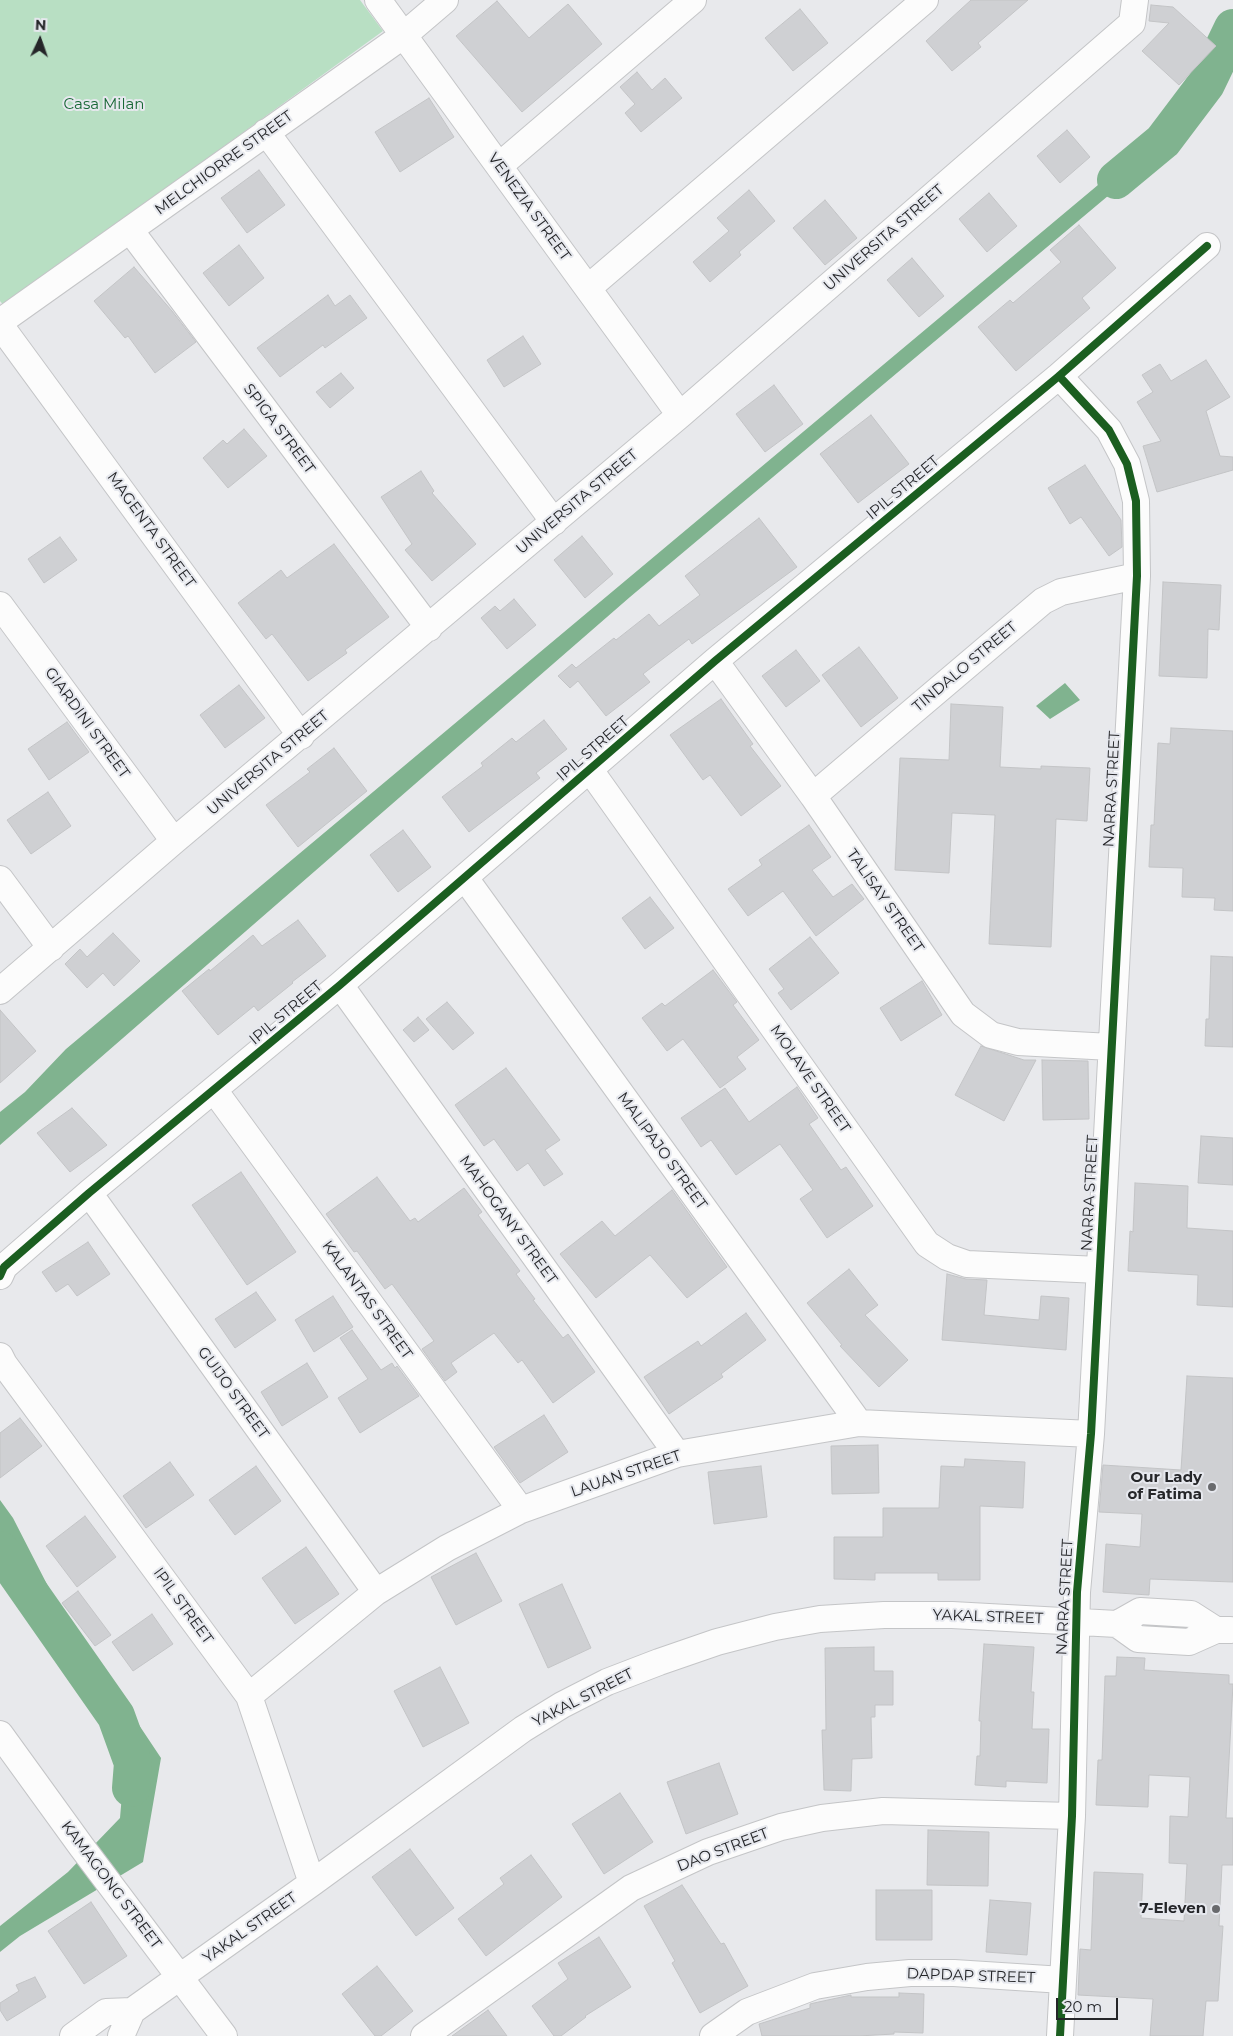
<!DOCTYPE html>
<style>
body{margin:0}
#map{position:relative;width:1233px;height:2036px;overflow:hidden;background:#e8e9ec;font-family:Montserrat,sans-serif}
canvas{display:block}
.north{position:absolute;left:15px;top:15px;width:50px;height:50px;-webkit-text-stroke:4px #e6e8ee;paint-order:stroke;rotate:3deg;font-size:14px;font-weight:700;line-height:20px;text-align:center;color:#252629}
.north::after{content:'';display:block;margin:auto;width:18px;height:22px;background:#252629;clip-path:polygon(50% 0,100% 100%,50% 72%,0 100%)}
.scale{position:absolute;left:1056px;top:1998px;width:62px;height:22px;box-sizing:border-box;border:2px solid #252629;border-top:0;padding-left:6px;font-size:15px;line-height:18px;white-space:nowrap;color:#252629;-webkit-text-stroke:4px #e6e8ee;paint-order:stroke}
</style>
<div id="map">
<canvas width="1233" height="2036"></canvas>
<div class="north">N</div>
<div class="scale">20 m</div>
</div>
<script>
const ctx = document.querySelector('canvas').getContext('2d');
ctx.lineJoin = 'round';
function fill(path, color) { ctx.fillStyle = color; ctx.fill(path, 'evenodd'); }
const toPath = rows => new Path2D(rows.map(r => 'M' + r).join(''));
function strokePath(path, color, width, dash) { ctx.strokeStyle = color; ctx.lineWidth = width; ctx.lineCap = dash ? 'butt' : 'round'; ctx.setLineDash(dash || []); ctx.stroke(path); }
function drawText(font, color, halo, rows, align = 'center') {
  ctx.font = font + ' Montserrat,sans-serif'; ctx.lineWidth = 4; ctx.setLineDash([]); ctx.textBaseline = 'middle'; ctx.strokeStyle = halo; ctx.fillStyle = color; for (const [text, x, y, turn = 0] of rows) {
    ctx.save(); ctx.translate(x, y); ctx.rotate((+turn || 0) * Math.PI / 180); ctx.textAlign = isNaN(turn) ? turn : align; if (halo) ctx.strokeText(text, 0, 0); ctx.fillText(text, 0, 0); ctx.restore();
  }
}
fill(toPath([
 [0,0,360,0,383,31,4,306,0,301]
]), '#b8dfc3');
fill(toPath([
 [1154,148,1152,159,630,597,0,1145,0,1112,25,1092,66,1049,1135,154],
 [1065,683,1080,700,1050,719,1036,706],
 [0,1500,13,1518,53,1596,161,1758,143,1862,20,1936,0,1952,0,1926,68,1872,120,1818,126,1747,114,1705,0,1548]
]), '#80b38f');
strokePath(toPath([
 [1116,180,1163,141,1206,84,1233,28],
 [0,1550,116,1716,133,1763,131,1788]
]), '#80b38f', 38);
const building = toPath([
 [971,0,1028,0,978,43,981,47,952,71,926,41,971,0],
 [497,1,529,38,568,4,602,44,522,112,456,36,497,1],
 [1151,5,1173,7,1216,46,1179,85,1142,51,1169,23,1149,21,1151,5],
 [800,9,828,43,793,71,765,38,800,9],
 [637,72,652,90,665,78,682,98,641,132,625,113,635,104,620,87,637,72],
 [429,98,454,137,400,172,375,132,429,98],
 [1067,130,1090,157,1060,183,1037,156,1067,130],
 [259,170,285,205,247,233,221,198,259,170],
 [749,190,775,221,739,252,741,255,710,282,693,262,729,231,717,218,749,190],
 [989,193,1017,226,987,252,959,219,989,193],
 [825,200,857,238,825,265,793,228,825,200],
 [1079,225,1116,268,1082,298,1090,308,1016,371,978,327,1010,300,1013,303,1061,262,1050,250,1079,225],
 [239,245,264,278,229,306,203,273,239,245],
 [912,258,944,296,919,317,887,280,912,258],
 [134,267,172,311,196,342,155,373,128,336,125,338,94,301,134,267],
 [328,295,335,306,350,295,367,318,325,348,323,345,280,377,257,348,328,295],
 [523,336,541,364,504,387,487,360,523,336],
 [1206,360,1230,397,1206,411,1220,456,1233,457,1233,470,1157,492,1143,446,1161,441,1137,402,1153,392,1142,375,1160,364,1171,381,1206,360],
 [341,373,354,388,330,408,316,392,341,373],
 [774,385,803,424,765,452,736,414,774,385],
 [871,415,909,464,858,503,820,454,871,415],
 [244,429,267,456,228,488,203,458,223,440,227,444,244,429],
 [1085,465,1121,520,1122,547,1109,556,1081,517,1070,524,1048,488,1085,465],
 [421,471,434,491,432,493,476,544,432,581,405,550,412,544,381,497,421,471],
 [759,518,797,567,692,644,689,639,643,674,650,682,606,716,578,681,570,688,558,676,572,664,576,668,614,638,616,640,649,614,659,626,700,595,685,576,759,518],
 [582,536,613,574,585,598,554,560,582,536],
 [60,537,77,560,44,583,28,559,60,537],
 [334,544,389,617,345,650,347,653,308,681,272,634,266,639,238,603,281,570,287,578,334,544],
 [1163,582,1221,585,1219,630,1208,629,1207,678,1159,676,1163,582],
 [514,599,536,625,507,649,481,618,495,606,500,611,514,599],
 [859,647,898,698,861,727,822,675,859,647],
 [796,650,820,681,786,707,762,676,796,650],
 [239,685,265,718,225,748,200,715,239,685],
 [721,699,753,744,750,746,781,786,741,816,710,775,703,780,670,735,721,699],
 [951,704,1003,707,1000,767,1041,769,1041,766,1090,768,1087,821,1056,819,1051,947,989,944,995,815,952,813,949,873,895,870,900,758,949,760,951,704],
 [544,720,567,749,536,773,540,778,469,832,442,797,483,766,481,763,512,738,516,742,544,720],
 [67,722,89,752,49,780,28,749,67,722],
 [1171,728,1233,731,1233,911,1214,910,1215,898,1182,897,1183,868,1149,867,1151,825,1154,825,1158,743,1170,744,1171,728],
 [334,748,367,791,298,847,266,805,310,772,307,769,334,748],
 [48,792,71,826,31,854,7,820,48,792],
 [809,825,831,857,812,870,833,897,852,884,864,899,816,936,783,891,748,916,728,889,762,865,759,860,809,825],
 [403,830,431,867,398,892,370,855,403,830],
 [650,897,674,928,645,949,622,918,650,897],
 [298,920,326,956,292,982,293,983,258,1011,254,1006,218,1035,182,991,209,969,210,971,253,935,262,946,298,920],
 [113,933,140,961,114,986,103,973,87,988,65,964,80,949,87,957,113,933],
 [810,937,839,973,791,1010,778,993,784,989,769,969,810,937],
 [1211,956,1233,957,1233,1047,1205,1046,1206,1019,1209,1019,1211,956],
 [713,970,737,1002,733,1005,759,1040,737,1057,746,1069,720,1088,683,1039,667,1051,642,1018,662,1003,665,1006,713,970],
 [922,981,942,1015,901,1041,880,1008,922,981],
 [447,1002,474,1033,453,1050,426,1019,447,1002],
 [0,1010,36,1051,0,1083,0,1010],
 [418,1017,429,1030,414,1042,403,1030,418,1017],
 [981,1046,1024,1060,1036,1060,1004,1121,955,1095,981,1046],
 [1042,1060,1088,1061,1089,1119,1043,1120,1042,1060],
 [506,1068,560,1140,545,1150,563,1174,544,1186,528,1163,517,1171,494,1139,484,1146,455,1105,506,1068],
 [797,1087,818,1118,809,1124,841,1170,846,1167,873,1206,827,1238,800,1199,813,1190,780,1144,736,1175,711,1140,701,1147,681,1118,725,1088,749,1122,797,1087],
 [72,1108,107,1145,70,1172,37,1133,72,1108],
 [1201,1136,1233,1138,1233,1185,1198,1183,1201,1136],
 [241,1172,296,1252,247,1285,192,1205,241,1172],
 [377,1177,410,1221,415,1218,418,1222,464,1188,482,1212,478,1215,520,1271,516,1274,535,1299,533,1300,563,1338,568,1334,595,1372,553,1403,522,1360,518,1363,494,1333,451,1363,457,1372,445,1381,422,1349,434,1341,392,1284,385,1289,357,1251,354,1252,326,1214,377,1177],
 [1135,1183,1188,1186,1187,1228,1233,1231,1233,1307,1197,1305,1198,1275,1128,1271,1130,1231,1133,1232,1135,1183],
 [672,1190,727,1267,687,1298,650,1255,596,1298,560,1254,602,1221,615,1236,672,1190],
 [88,1242,110,1274,77,1296,68,1284,56,1292,42,1272,88,1242],
 [849,1269,878,1305,865,1315,908,1360,879,1387,840,1346,842,1345,807,1303,849,1269],
 [947,1274,966,1279,987,1280,984,1315,1039,1320,1041,1296,1069,1298,1066,1350,942,1340,947,1274],
 [256,1292,276,1320,235,1348,215,1319,256,1292],
 [333,1296,353,1327,314,1352,295,1320,333,1296],
 [746,1313,766,1340,721,1374,723,1377,669,1414,644,1377,698,1341,701,1346,746,1313],
 [352,1330,381,1370,392,1363,395,1368,397,1366,419,1396,360,1433,338,1398,368,1379,340,1338,352,1330],
 [307,1363,328,1397,282,1426,261,1392,307,1363],
 [1187,1376,1233,1378,1233,1582,1150,1579,1149,1595,1103,1592,1106,1544,1140,1547,1142,1514,1099,1512,1103,1465,1181,1470,1187,1376],
 [544,1415,568,1452,520,1483,494,1447,544,1415],
 [20,1418,42,1446,0,1478,0,1433,20,1418],
 [878,1445,879,1493,832,1494,831,1446,878,1445],
 [965,1459,1025,1462,1023,1508,980,1506,980,1580,938,1580,938,1573,875,1573,875,1580,834,1579,834,1537,883,1537,883,1508,939,1508,941,1466,964,1467,965,1459],
 [170,1462,194,1495,146,1528,123,1496,170,1462],
 [256,1466,281,1501,235,1535,209,1500,256,1466],
 [761,1466,767,1517,714,1524,708,1472,761,1466],
 [85,1516,116,1557,77,1587,46,1546,85,1516],
 [306,1547,339,1594,295,1624,262,1578,306,1547],
 [476,1553,502,1601,456,1625,431,1577,476,1553],
 [562,1584,591,1648,548,1668,519,1604,562,1584],
 [78,1591,111,1635,95,1646,62,1603,78,1591],
 [152,1614,173,1644,133,1671,112,1642,152,1614],
 [984,1644,1034,1647,1031,1692,1034,1692,1032,1729,1049,1729,1047,1783,1006,1781,1006,1787,975,1785,977,1756,980,1756,981,1721,979,1721,984,1644],
 [874,1647,874,1671,893,1671,893,1705,875,1705,875,1717,871,1717,872,1758,852,1759,851,1791,824,1790,822,1730,826,1730,825,1648,874,1647],
 [1117,1657,1145,1658,1144,1670,1229,1675,1229,1684,1233,1684,1226,1818,1233,1818,1233,1865,1222,1865,1219,1926,1223,1926,1218,2001,1206,2001,1203,2036,1150,2036,1153,1999,1078,1995,1080,1949,1091,1950,1094,1872,1143,1874,1141,1918,1184,1921,1187,1864,1169,1863,1170,1816,1188,1817,1190,1777,1149,1775,1148,1807,1096,1805,1098,1760,1102,1760,1105,1676,1116,1676,1117,1657],
 [440,1667,469,1723,423,1747,394,1691,440,1667],
 [719,1763,738,1814,686,1834,667,1782,719,1763],
 [620,1793,653,1842,604,1874,572,1824,620,1793],
 [928,1830,989,1832,988,1886,927,1885,928,1830],
 [410,1849,454,1908,416,1936,372,1877,410,1849],
 [531,1855,562,1897,486,1956,458,1919,504,1884,500,1878,531,1855],
 [682,1885,721,1944,724,1943,748,1986,700,2013,672,1963,675,1961,644,1906,682,1885],
 [876,1890,932,1890,932,1940,876,1940,876,1890],
 [990,1900,1031,1903,1027,1955,986,1952,990,1900],
 [91,1902,127,1956,84,1984,48,1931,91,1902],
 [599,1937,631,1987,585,2016,586,2017,561,2036,554,2036,532,2006,568,1979,558,1963,599,1937],
 [377,1966,413,2011,381,2036,375,2036,342,1994,377,1966],
 [35,1977,46,1997,7,2021,0,2010,0,2003,19,1991,16,1985,35,1977],
 [899,1993,924,1994,923,2033,894,2032,894,2034,858,2036,762,2036,759,2024,810,2008,810,2004,814,2003,851,1995,851,1997,899,1997,899,1993],
 [488,2010,507,2036,452,2036,488,2010]
]);
fill(building, '#cfd0d3');
strokePath(building, '#c3c4c6', 1);
const minor = toPath([
 [378,0,680,415],
 [266,132,554,522],
 [499,166,693,0],
 [130,230,429,628],
 [588,288,925,0],
 [0,322,404,35,445,0],
 [0,325,301,736],
 [1059,376,1109,430,1127,464,1136,501,1137,576,1091,1434,1077,1592,1072,1816,1060,2036],
 [0,605,174,841],
 [715,661,813,796,963,1014,991,1035,1018,1042,1111,1047],
 [590,770,927,1244,947,1257,967,1264,1099,1270],
 [813,796,1043,601,1061,592,1137,576],
 [465,878,859,1423],
 [0,879,51,948],
 [340,985,677,1454],
 [0,991,174,841,680,415,1132,23,1135,0],
 [214,1090,521,1510],
 [89,1193,376,1592],
 [0,1276,4,1267,89,1193,340,985,715,661,1059,376,1207,246],
 [0,1356,4,1364,249,1696,312,1883],
 [1117,1624,1140,1611,1191,1614,1216,1630,1230,1630],
 [249,1696,376,1592,447,1548,521,1510,677,1454,859,1423,1091,1434],
 [0,1734,81,1846,224,2036],
 [73,2036,106,2012,132,2011,312,1883,523,1729,562,1705,607,1682,659,1662,717,1642,775,1627,820,1619,884,1615,952,1615,1117,1624,1138,1639,1189,1642,1216,1630],
 [121,2036,132,2011],
 [424,2036,631,1888,708,1852,781,1827,822,1818,883,1811,1072,1816],
 [713,2036,747,2012,815,1986,867,1977,910,1973,954,1973,1063,1980]
]);
strokePath(minor, '#c4c5c7', 28);
strokePath(minor, '#fcfcfc', 26);
strokePath(toPath([
 [1059,376,1109,430,1127,464,1136,501,1137,576,1091,1434,1077,1592,1072,1816,1060,2036],
 [0,1276,4,1267,89,1193,340,985,715,661,1059,376,1207,246]
]), '#1b5e20', 8);
for (const [x, y, r, color] of [
 [1212,1487,5,"#696a6d"],
 [1216,1909,5,"#696a6d"]
]) { const dot = new Path2D(); dot.arc(x, y, r, 0, 2 * Math.PI); ctx.fillStyle = color; ctx.fill(dot); strokePath(dot, '#e6e8ee', 2); }
drawText('15px', '#186836', '#e6e8ee', [
 ["Casa Milan",104,105]
]);
drawText('15px', '#252629', '#e6e8ee', [
 ["MELCHIORRE STREET",224,163,-36],
 ["VENEZIA STREET",529,207,54],
 ["UNIVERSITA STREET",884,238,-41],
 ["SPIGA STREET",279,429,53],
 ["IPIL STREET",903,488,-40],
 ["UNIVERSITA STREET",577,502,-40],
 ["MAGENTA STREET",151,530,54],
 ["TINDALO STREET",965,667,-40],
 ["GIARDINI STREET",87,723,54],
 ["IPIL STREET",593,749,-41],
 ["UNIVERSITA STREET",268,763,-40],
 ["NARRA STREET",1112,789,-87],
 ["TALISAY STREET",885,901,55],
 ["IPIL STREET",286,1013,-40],
 ["MOLAVE STREET",810,1079,55],
 ["MALIPAJO STREET",662,1151,54],
 ["NARRA STREET",1090,1193,-87],
 ["MAHOGANY STREET",508,1220,54],
 ["KALANTAS STREET",367,1300,54],
 ["GUIJO STREET",233,1393,54],
 ["LAUAN STREET",626,1474,-19],
 ["NARRA STREET",1065,1597,-87],
 ["IPIL STREET",183,1606,54],
 ["YAKAL STREET",988,1617,2],
 ["YAKAL STREET",583,1698,-27],
 ["DAO STREET",723,1850,-21],
 ["KAMAGONG STREET",111,1885,53],
 ["YAKAL STREET",250,1928,-35],
 ["DAPDAP STREET",971,1976,2]
]);
drawText('bold 15px', '#252629', '#e6e8ee', [
 ["Our Lady",1202,1478],
 ["of Fatima",1202,1495],
 ["7-Eleven",1206,1909]
], 'right');
</script>
